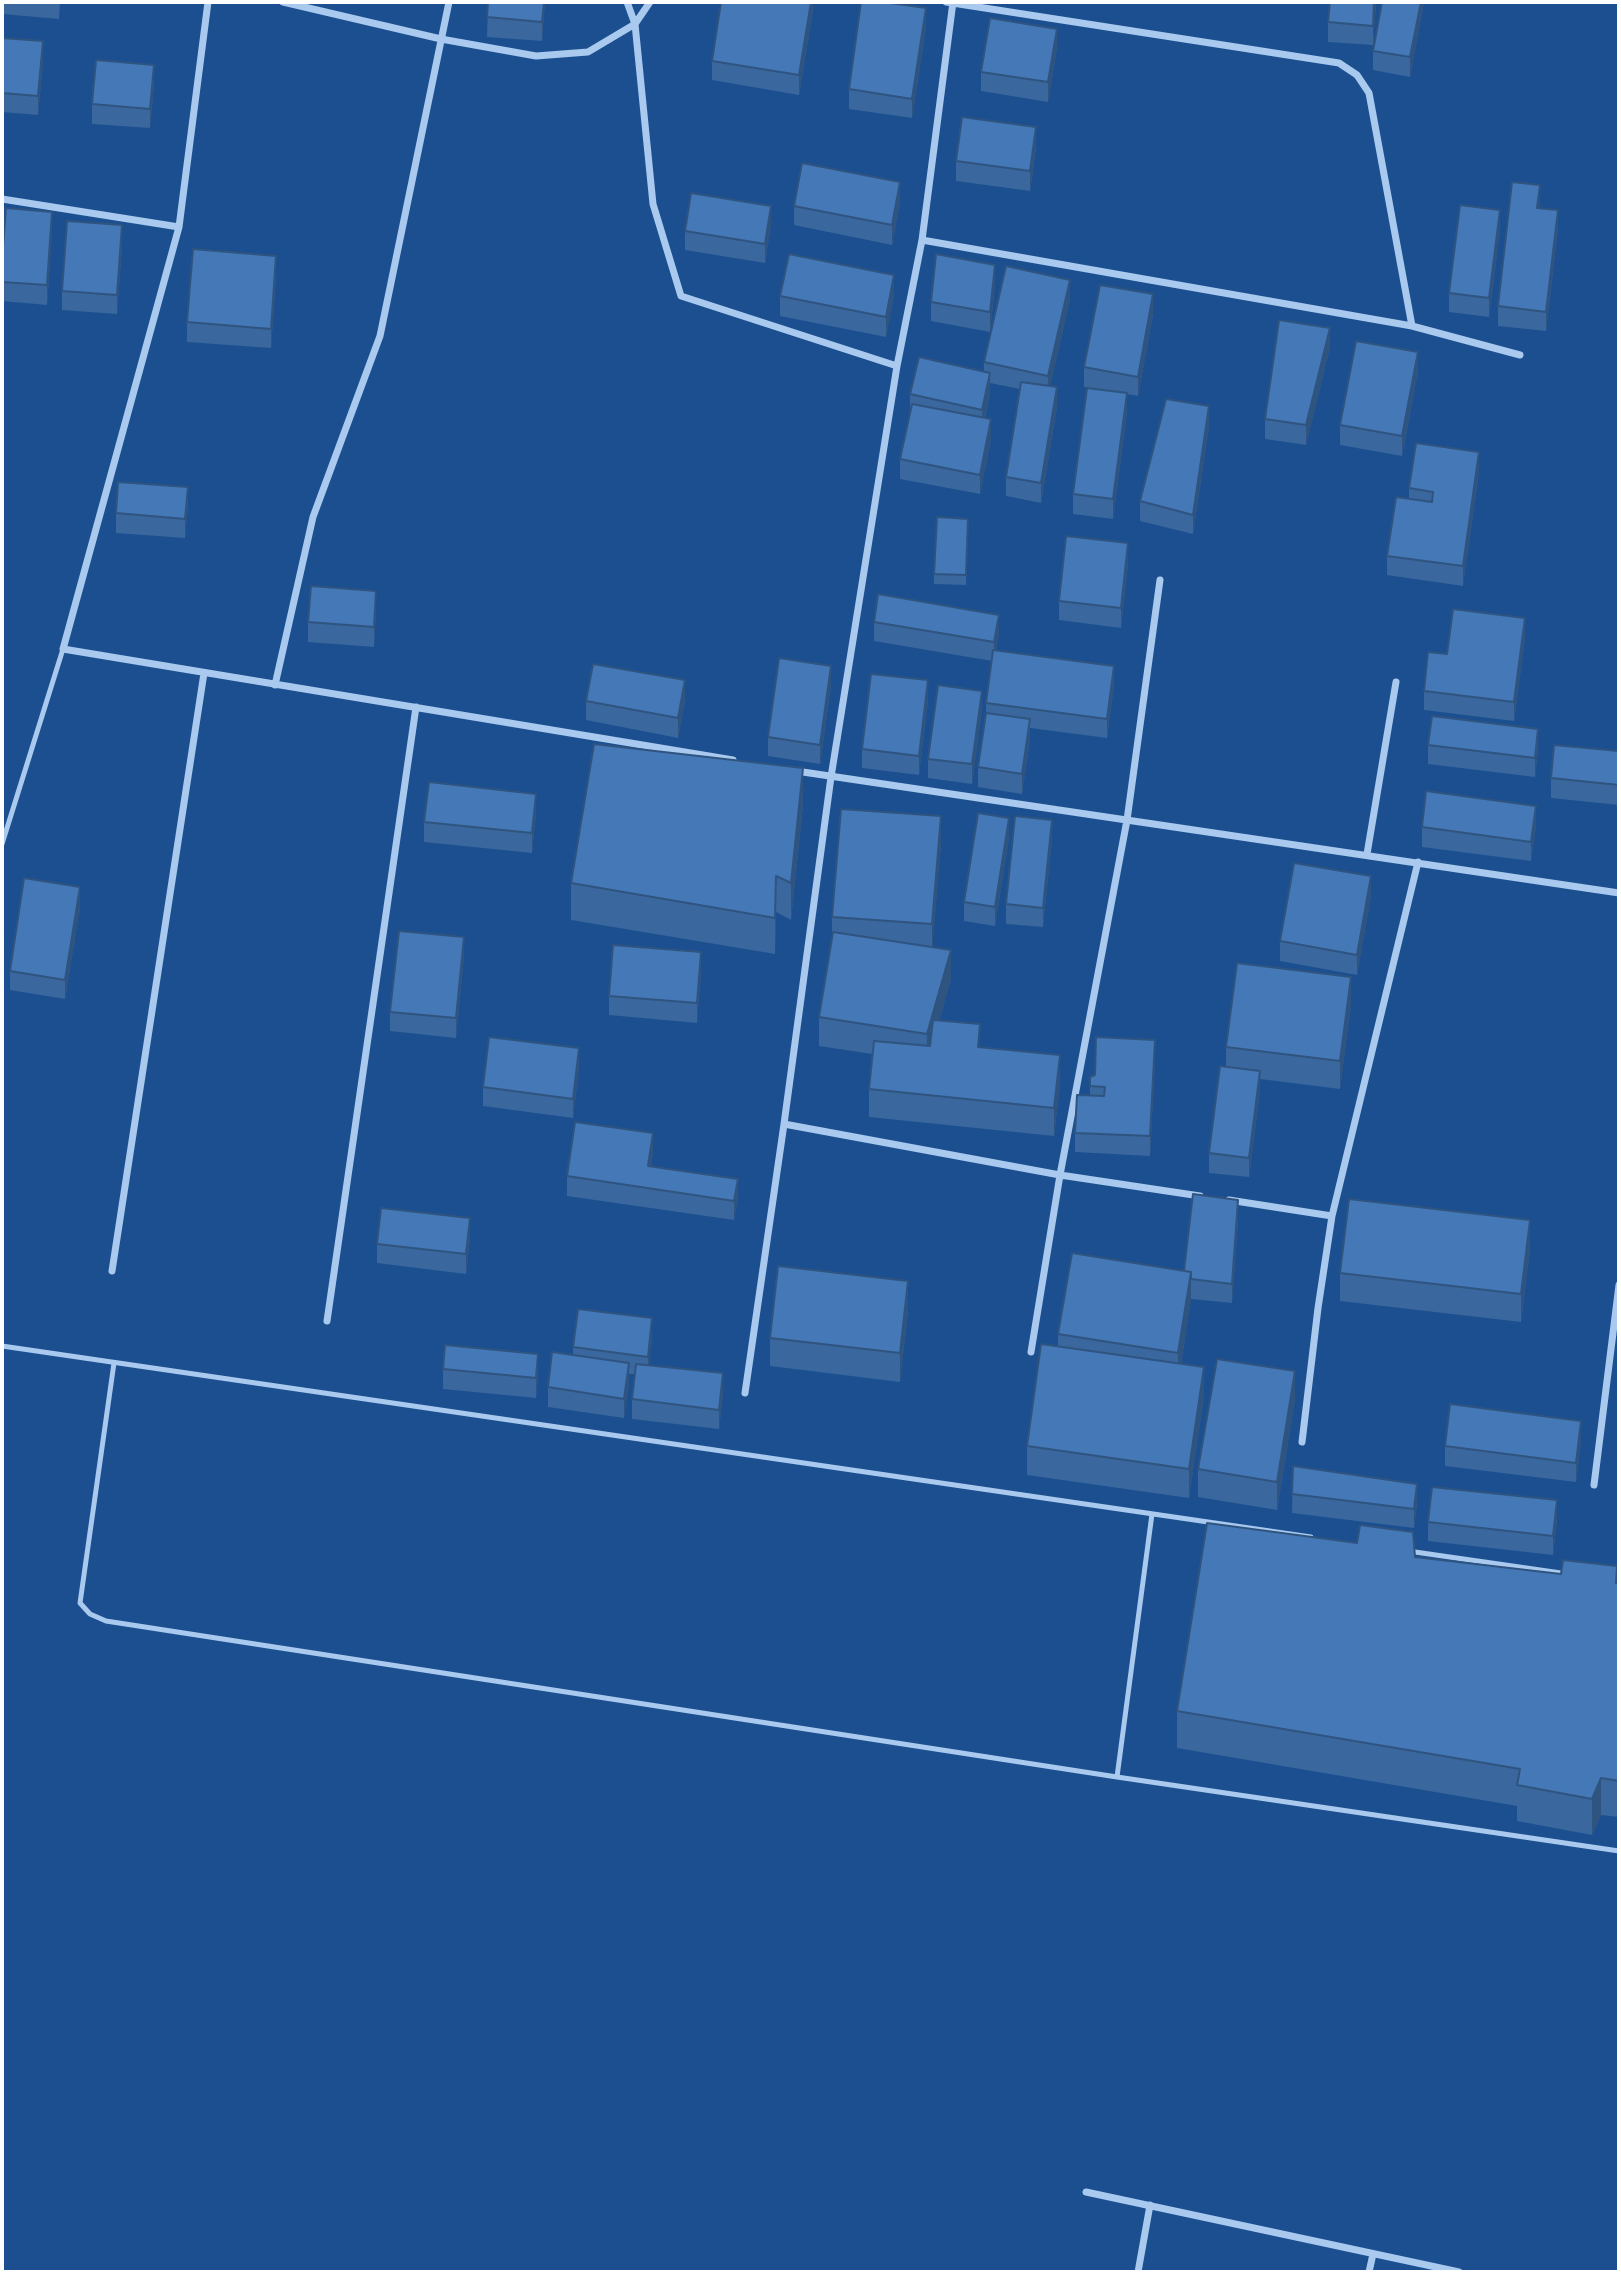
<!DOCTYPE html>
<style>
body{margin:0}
#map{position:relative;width:1621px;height:2274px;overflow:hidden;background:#1b4f8f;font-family:Commissioner,sans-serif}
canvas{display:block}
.frame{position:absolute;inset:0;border:4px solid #fff;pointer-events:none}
</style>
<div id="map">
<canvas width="1621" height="2274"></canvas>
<div class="frame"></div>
</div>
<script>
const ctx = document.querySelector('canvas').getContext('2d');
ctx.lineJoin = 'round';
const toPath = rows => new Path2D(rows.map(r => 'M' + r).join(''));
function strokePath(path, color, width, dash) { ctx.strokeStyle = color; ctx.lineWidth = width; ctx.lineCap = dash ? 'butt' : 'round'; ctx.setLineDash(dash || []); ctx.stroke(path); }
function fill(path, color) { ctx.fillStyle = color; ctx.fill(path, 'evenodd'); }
strokePath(toPath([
 [2,844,63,649],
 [2,1346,1311,1537],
 [114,1363,80,1603,90,1614,106,1621,1117,1777,1619,1851],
 [1408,1551,1568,1574],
 [1117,1777,1152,1514]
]), '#a9c9ee', 5);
strokePath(toPath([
 [208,2,179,227,63,649,733,760],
 [283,2,441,39,536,56,588,52,635,24,650,2],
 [627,2,635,24,653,204,681,296,897,366],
 [946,2,1339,63,1357,75,1369,93,1412,326],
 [2,199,179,227],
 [922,240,1412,326,1520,355],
 [275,685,313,517,380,336,449,2],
 [796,771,1619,893],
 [1367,854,1396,682],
 [784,1124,1060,1175,1200,1196],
 [1229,1200,1332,1216],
 [112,1271,204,673],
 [327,1321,416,707],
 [1031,1352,1060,1175,1127,820,1160,580],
 [745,1393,784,1124,831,777,897,366,922,240,953,2],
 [1302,1442,1318,1308,1332,1216,1418,862],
 [1594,1485,1619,1285],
 [1086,2192,1459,2272],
 [1138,2272,1150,2205],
 [1369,2272,1373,2254]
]), '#a9c9ee', 7);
fill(toPath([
 [2,2,60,2,59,19,2,14],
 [488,2,545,2,542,41,487,37],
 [813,2,813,10,799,95,712,80,712,61],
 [1376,2,1373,45,1328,42,1328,22],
 [1382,2,1424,2,1410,77,1373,70,1373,51],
 [926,28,912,118,849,109,849,89],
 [2,38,43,61,38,115,2,112],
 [1057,48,1048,102,981,91,981,72],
 [154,84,150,128,92,124,92,104],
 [1036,147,1030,191,956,181,956,161],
 [900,202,892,245,794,225,794,206],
 [1540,208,1558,229,1546,331,1498,326,1498,306],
 [771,225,765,263,685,250,685,231],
 [1500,230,1489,317,1449,312,1449,293],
 [52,231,47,305,2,301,2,260],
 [122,245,117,314,62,310,62,291],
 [276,275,271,348,187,342,187,322],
 [995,284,990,332,931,321,931,302],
 [894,294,886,337,780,316,780,296],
 [1070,300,1050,386,1057,407,1041,503,1006,496,1006,477,1020,389,990,383,990,392,985,418,991,439,980,494,900,479,900,459,910,411,910,394,984,371,984,362],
 [1153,314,1138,396,1127,394,1127,412,1113,519,1073,514,1073,494,1103,390,1084,387,1084,367],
 [1330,347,1306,445,1265,439,1265,419],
 [1418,372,1402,456,1340,445,1340,425],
 [1209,426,1193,534,1140,521,1140,501],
 [1479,472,1463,586,1387,575,1387,556,1409,499,1409,488],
 [188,506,185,538,116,533,116,513],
 [968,519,966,585,934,584,934,574],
 [1128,563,1121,628,1059,620,1059,601],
 [376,610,374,647,308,642,308,622],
 [874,622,999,634,996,650,1114,685,1107,738,1030,728,1030,739,1022,794,978,787,978,767,986,713,986,703,992,661,874,641],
 [1525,638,1514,721,1424,710,1424,691,1447,654],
 [831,685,820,764,768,756,768,737],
 [685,700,678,738,586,720,586,701],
 [928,700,919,775,862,768,862,749],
 [982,710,972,784,928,778,928,759],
 [1428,745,1538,748,1535,777,1428,764],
 [1619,751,1619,805,1551,798,1551,778],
 [803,805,791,920,776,912,775,954,571,920,571,883],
 [536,813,532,853,424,842,424,822],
 [1536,825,1531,861,1422,847,1422,827],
 [1009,838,995,926,964,921,964,902],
 [1052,840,1043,927,1006,924,1006,904],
 [941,845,932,947,951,979,939,1021,980,1047,1060,1084,1054,1136,869,1117,869,1089,872,1054,819,1046,819,1017,832,940,832,917],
 [1371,896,1357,975,1280,961,1280,941],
 [80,907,65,999,10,990,10,971],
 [464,956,456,1038,390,1031,390,1012],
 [701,972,697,1023,609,1015,609,996],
 [1351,1005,1340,1089,1260,1079,1260,1091,1249,1177,1209,1173,1209,1153,1226,1067,1226,1047],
 [1155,1059,1150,1156,1075,1152,1075,1133,1090,1096,1090,1086,1095,1075],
 [579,1068,573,1118,483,1106,483,1087],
 [653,1153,651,1166,738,1198,734,1220,567,1196,567,1176],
 [1238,1219,1232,1303,1191,1299,1181,1364,1204,1396,1189,1498,1027,1475,1027,1446,1058,1346,1058,1334,1184,1271],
 [470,1238,466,1274,377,1263,377,1244],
 [1530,1248,1521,1322,1340,1301,1340,1273],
 [908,1310,900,1382,770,1366,770,1338],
 [652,1338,649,1365,723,1393,719,1429,632,1419,632,1399,635,1374,629,1374,629,1382,624,1418,548,1407,548,1387,573,1355,573,1347],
 [443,1369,538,1373,536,1398,443,1389],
 [1295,1400,1277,1510,1198,1497,1198,1469],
 [1581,1440,1576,1482,1445,1466,1445,1446],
 [1293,1466,1417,1503,1414,1528,1292,1513],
 [1557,1519,1553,1555,1428,1541,1428,1522],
 [1415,1557,1619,1584,1619,1817,1601,1815,1592,1835,1517,1821,1517,1806,1177,1748,1177,1711]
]), '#3a679d');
fill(toPath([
 [544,2,545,2,542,41,542,22],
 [811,2,813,2,813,10,799,95,799,75],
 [1374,2,1376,2,1373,45,1373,26],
 [1421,2,1424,2,1410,77,1410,57],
 [926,8,926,28,912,118,912,99],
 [1057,29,1057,48,1048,102,1048,82],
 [43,41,43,61,38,115,38,96],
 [154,65,154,84,150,128,150,109],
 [1036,127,1036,147,1030,191,1030,171],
 [900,182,900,202,892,245,892,225],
 [1540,185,1540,205,1537,227,1537,208],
 [771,206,771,225,765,263,765,244],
 [1500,210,1500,230,1489,317,1489,298],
 [1558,210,1558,229,1546,331,1546,312],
 [52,212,52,231,47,305,47,285],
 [122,225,122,245,117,314,117,295],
 [276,256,276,275,271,348,271,329],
 [995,265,995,284,990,332,990,312],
 [894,275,894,294,886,337,886,317],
 [1070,280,1070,300,1048,396,1048,376],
 [1153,294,1153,314,1138,396,1138,377],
 [1330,328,1330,347,1306,445,1306,425],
 [1418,352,1418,372,1402,456,1402,436],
 [990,373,990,392,982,429,982,410],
 [1057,387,1057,407,1041,503,1041,483],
 [1127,393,1127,412,1113,519,1113,499],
 [1209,406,1209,426,1193,534,1193,515],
 [991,419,991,439,980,494,980,475],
 [1479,452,1479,472,1463,586,1463,566],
 [188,487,188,506,185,538,185,519],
 [1128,543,1128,563,1121,628,1121,608],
 [376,591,376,610,374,647,374,627],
 [999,615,999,634,994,661,994,642],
 [1525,618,1525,638,1514,721,1514,702],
 [831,666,831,685,820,764,820,745],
 [1114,666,1114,685,1107,738,1107,719],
 [685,680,685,700,678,738,678,718],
 [928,680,928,700,919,775,919,756],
 [982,691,982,710,972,784,972,764],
 [1030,719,1030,739,1022,794,1022,774],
 [1538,729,1538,748,1535,777,1535,758],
 [803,768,803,805,791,920,791,883],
 [536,794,536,813,532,853,532,833],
 [1536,806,1536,825,1531,861,1531,842],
 [941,816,941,845,932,952,932,924],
 [1009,818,1009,838,995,926,995,907],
 [1052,820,1052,840,1043,927,1043,908],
 [776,876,776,912,775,954,775,918],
 [1371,876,1371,896,1357,975,1357,955],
 [80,887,80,907,65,999,65,980],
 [464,937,464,956,456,1038,456,1018],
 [951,950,951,979,927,1063,927,1034],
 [701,952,701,972,697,1023,697,1003],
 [1351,977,1351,1005,1340,1089,1340,1061],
 [1155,1040,1155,1059,1150,1156,1150,1136],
 [579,1048,579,1068,573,1118,573,1099],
 [1060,1055,1060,1084,1054,1136,1054,1108],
 [1260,1071,1260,1091,1249,1177,1249,1158],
 [653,1133,653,1153,648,1185,648,1166],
 [738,1179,738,1198,734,1220,734,1201],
 [1238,1200,1238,1219,1232,1303,1232,1284],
 [470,1218,470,1238,466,1274,466,1254],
 [1530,1220,1530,1248,1521,1322,1521,1294],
 [1191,1272,1191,1300,1178,1382,1178,1353],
 [908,1281,908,1310,900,1382,900,1353],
 [652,1318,652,1338,648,1376,648,1357],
 [538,1354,538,1373,536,1398,536,1378],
 [629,1363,629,1382,624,1418,624,1399],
 [1204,1367,1204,1396,1189,1498,1189,1469],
 [1295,1371,1295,1400,1277,1510,1277,1482],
 [723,1373,723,1393,719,1429,719,1410],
 [1581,1421,1581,1440,1576,1482,1576,1463],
 [1417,1484,1417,1503,1414,1528,1414,1509],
 [1557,1500,1557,1519,1553,1555,1553,1536],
 [1601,1778,1601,1815,1592,1835,1592,1799]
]), '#305480');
const building = toPath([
 [488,2,544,2,542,22,487,17,488,2],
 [721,2,811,2,799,75,712,61,721,2],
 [861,2,883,2,926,8,912,99,849,89,861,2],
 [1330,2,1374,2,1373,26,1328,22,1330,2],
 [1382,2,1421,2,1410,57,1373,51,1382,2],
 [990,18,1057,29,1048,82,981,72,990,18],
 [2,38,43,41,38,96,2,93,2,38],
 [96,60,154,65,150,109,92,104,96,60],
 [962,117,1036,127,1030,171,956,161,962,117],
 [802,163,900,182,892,225,794,206,802,163],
 [1512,182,1540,185,1537,208,1558,210,1546,312,1498,306,1512,182],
 [691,193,771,206,765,244,685,231,691,193],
 [1460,205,1500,210,1489,298,1449,293,1460,205],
 [6,208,52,212,47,285,2,282,2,260,6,208],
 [67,221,122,225,117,295,62,291,67,221],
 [193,249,276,256,271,329,187,322,193,249],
 [789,254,894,275,886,317,780,296,789,254],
 [936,254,995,265,990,312,931,302,936,254],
 [1006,266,1070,280,1048,376,984,362,1006,266],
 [1100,285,1153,294,1138,377,1084,367,1100,285],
 [1279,320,1330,328,1306,425,1265,419,1279,320],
 [1356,341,1418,352,1402,436,1340,425,1356,341],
 [919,357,990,373,982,410,910,394,919,357],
 [1021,382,1057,387,1041,483,1006,477,1021,382],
 [1087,388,1127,393,1113,499,1073,494,1087,388],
 [1166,399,1209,406,1193,515,1140,501,1166,399],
 [912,404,991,419,980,475,900,459,912,404],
 [1416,443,1479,452,1463,566,1387,556,1396,497,1432,502,1433,492,1409,488,1416,443],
 [118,482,188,487,185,519,116,513,118,482],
 [937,517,968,519,966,575,934,574,937,517],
 [1066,536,1128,543,1121,608,1059,601,1066,536],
 [311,586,376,591,374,627,308,622,311,586],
 [878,594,999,615,994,642,874,622,878,594],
 [1453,609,1525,618,1514,702,1424,691,1428,652,1447,654,1453,609],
 [993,650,1114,666,1107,719,986,703,993,650],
 [779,658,831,666,820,745,768,737,779,658],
 [593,664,685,680,678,718,586,701,593,664],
 [871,674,928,680,919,756,862,749,871,674],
 [938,685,982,691,972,764,928,759,938,685],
 [986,713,1030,719,1022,774,978,767,986,713],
 [1432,716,1538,729,1535,758,1428,745,1432,716],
 [594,744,803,768,791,883,776,876,775,918,571,883,594,744],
 [1554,745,1619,751,1619,785,1551,778,1554,745],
 [429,782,536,794,532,833,424,822,429,782],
 [1426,791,1536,806,1531,842,1422,827,1426,791],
 [841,809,941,816,932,924,832,917,841,809],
 [978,813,1009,818,995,907,964,902,978,813],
 [1015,816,1052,820,1043,908,1006,904,1015,816],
 [1294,863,1371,876,1357,955,1280,941,1294,863],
 [24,878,80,887,65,980,10,971,24,878],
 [399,931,464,937,456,1018,390,1012,399,931],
 [833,932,951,950,927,1034,819,1017,833,932],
 [613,945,701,952,697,1003,609,996,613,945],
 [1237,963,1351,977,1340,1061,1226,1047,1237,963],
 [933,1020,980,1024,978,1047,1060,1055,1054,1108,869,1089,874,1041,930,1046,933,1020],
 [489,1037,579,1048,573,1099,483,1087,489,1037],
 [1096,1037,1155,1040,1150,1136,1075,1133,1077,1095,1104,1096,1105,1087,1090,1086,1090,1077,1095,1075,1096,1037],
 [1220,1066,1260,1071,1249,1158,1209,1153,1220,1066],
 [575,1122,653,1133,648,1166,738,1179,734,1201,567,1176,575,1122],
 [1193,1194,1238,1200,1232,1284,1191,1279,1191,1272,1184,1271,1193,1194],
 [1349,1199,1530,1220,1521,1294,1340,1273,1349,1199],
 [381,1208,470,1218,466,1254,377,1244,381,1208],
 [1072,1253,1191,1272,1178,1353,1058,1334,1072,1253],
 [778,1266,908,1281,900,1353,770,1338,778,1266],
 [578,1309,652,1318,648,1357,573,1347,578,1309],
 [1041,1344,1204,1367,1189,1469,1027,1446,1041,1344],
 [445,1345,538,1354,536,1378,443,1369,445,1345],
 [552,1352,629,1363,624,1399,548,1387,552,1352],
 [1217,1359,1295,1371,1277,1482,1198,1469,1217,1359],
 [636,1364,723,1373,719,1410,632,1399,636,1364],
 [1450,1404,1581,1421,1576,1463,1445,1446,1450,1404],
 [1293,1466,1417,1484,1414,1509,1292,1494,1293,1466],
 [1432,1487,1557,1500,1553,1536,1428,1522,1432,1487],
 [1207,1523,1357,1543,1360,1525,1413,1532,1415,1557,1561,1574,1563,1560,1617,1566,1616,1583,1619,1584,1619,1781,1601,1778,1592,1799,1517,1785,1520,1769,1177,1711,1207,1523]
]);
fill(building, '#4478b7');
strokePath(building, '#305480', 2);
</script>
